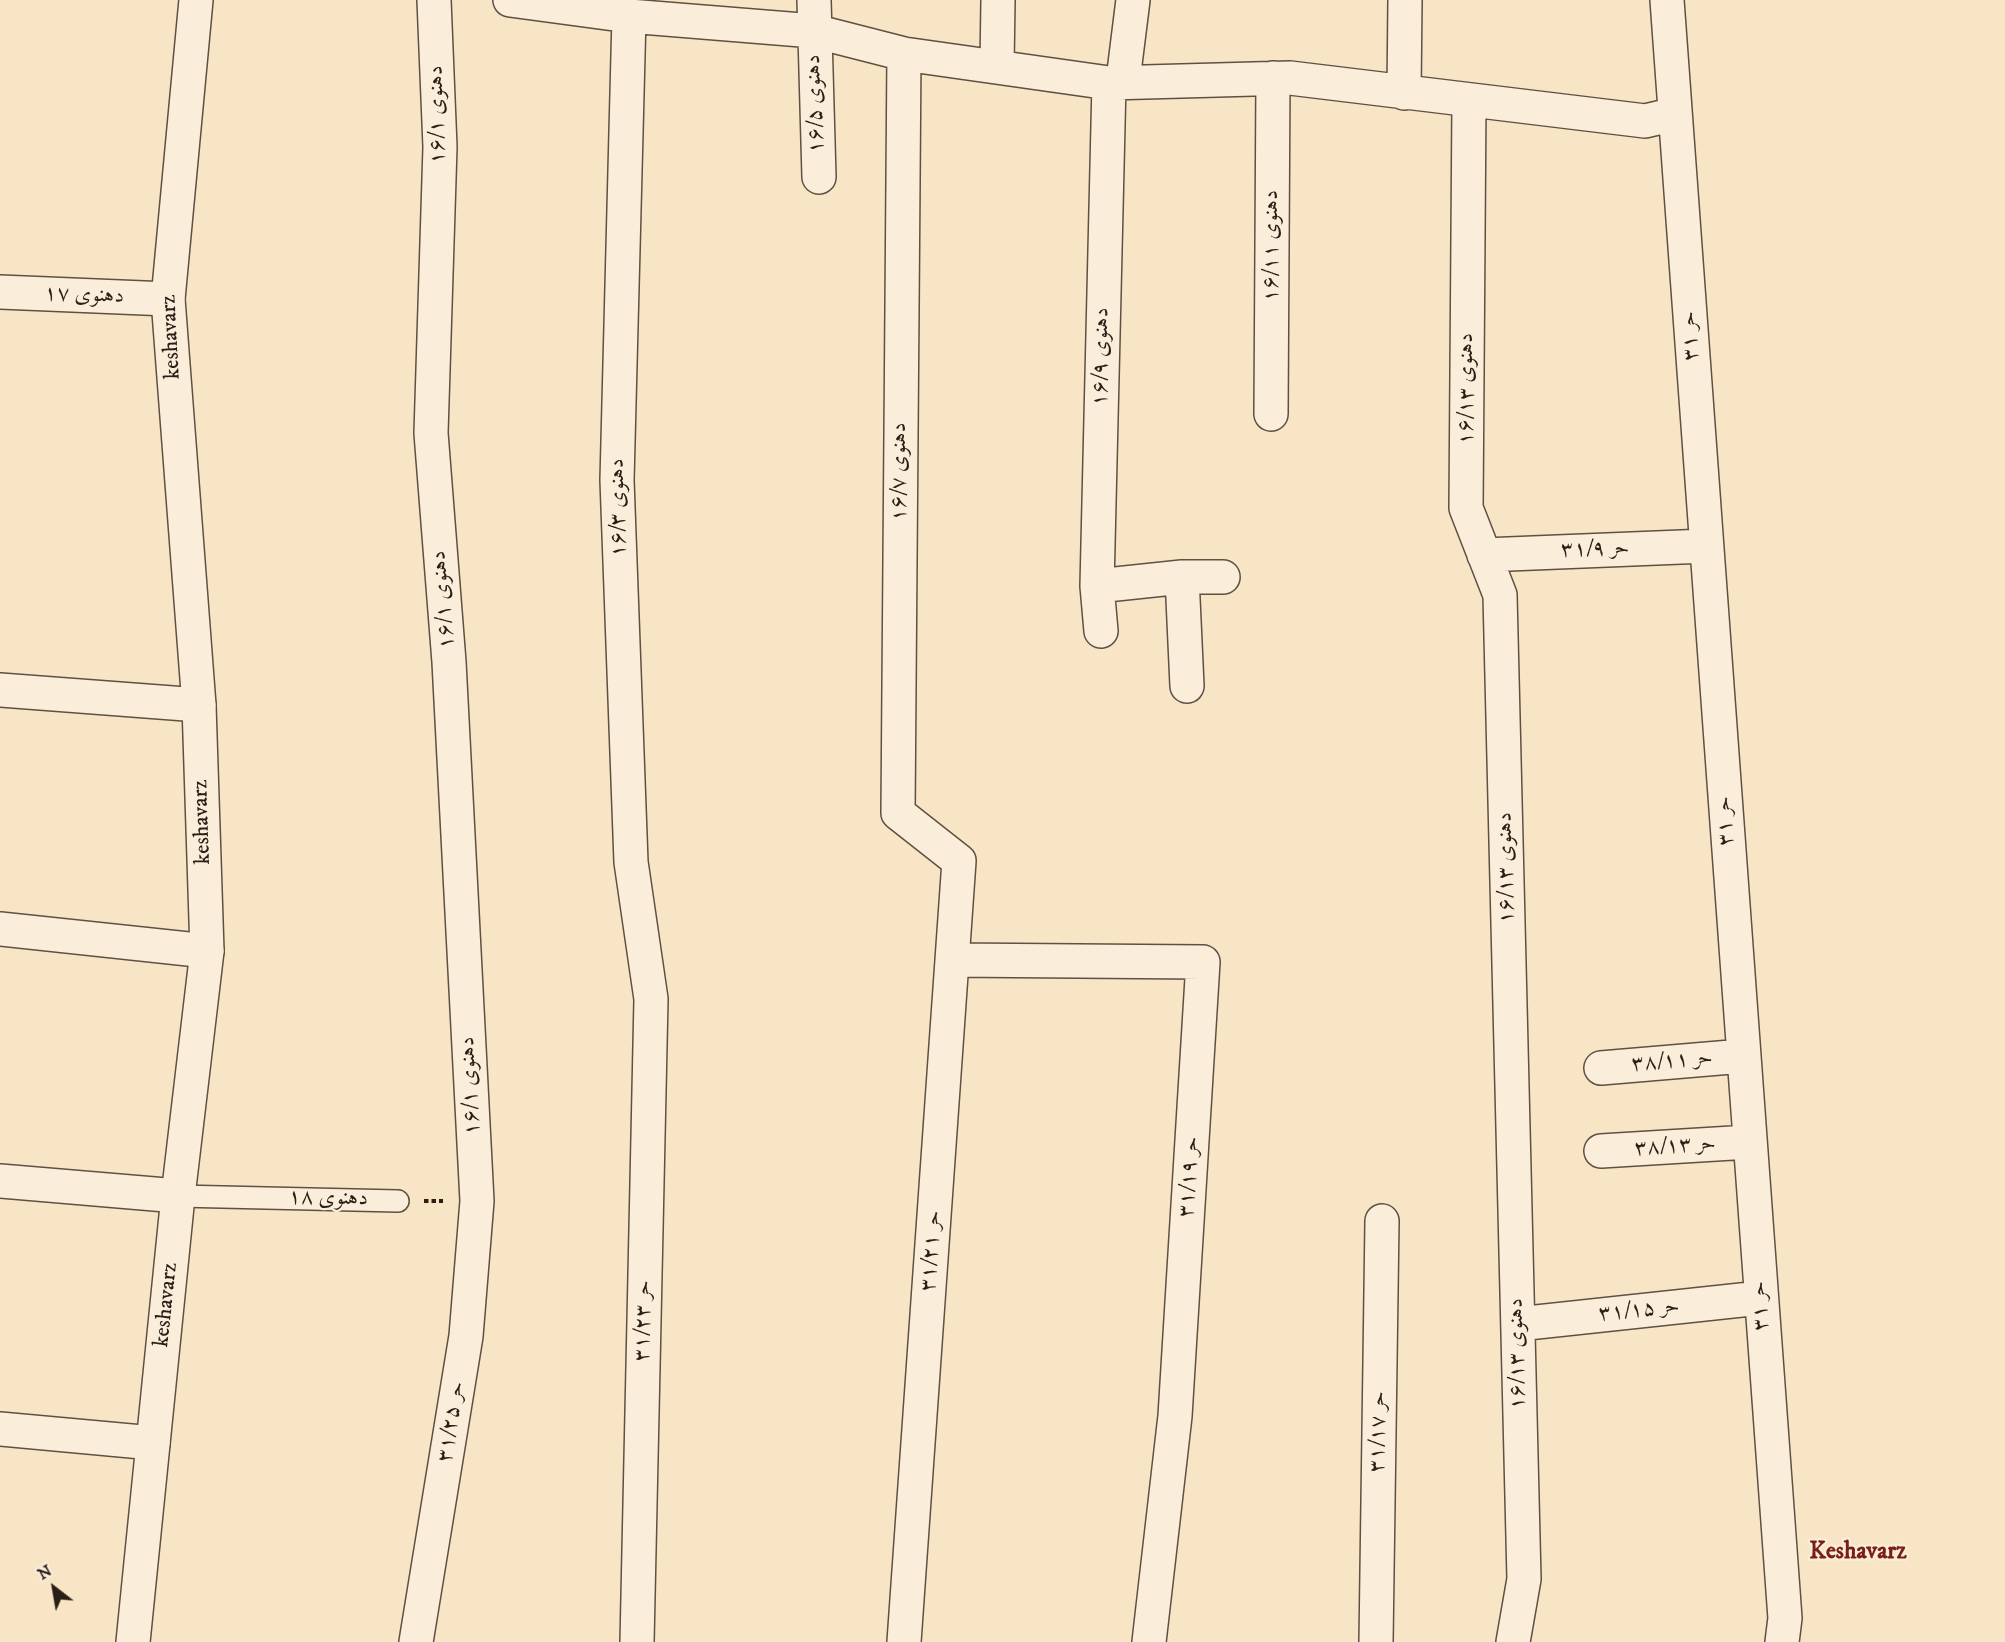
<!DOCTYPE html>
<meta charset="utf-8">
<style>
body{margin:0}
#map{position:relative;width:2005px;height:1642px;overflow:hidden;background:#f8e5c6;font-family:"IM FELL DW Pica",serif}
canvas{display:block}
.north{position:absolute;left:24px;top:1558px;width:60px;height:60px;-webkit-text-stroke:4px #faeeda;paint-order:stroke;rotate:329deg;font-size:16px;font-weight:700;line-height:24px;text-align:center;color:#2a1e17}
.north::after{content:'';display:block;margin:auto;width:21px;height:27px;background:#2a1e17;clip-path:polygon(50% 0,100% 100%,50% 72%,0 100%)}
</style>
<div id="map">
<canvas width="2005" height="1642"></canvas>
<div class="north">N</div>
</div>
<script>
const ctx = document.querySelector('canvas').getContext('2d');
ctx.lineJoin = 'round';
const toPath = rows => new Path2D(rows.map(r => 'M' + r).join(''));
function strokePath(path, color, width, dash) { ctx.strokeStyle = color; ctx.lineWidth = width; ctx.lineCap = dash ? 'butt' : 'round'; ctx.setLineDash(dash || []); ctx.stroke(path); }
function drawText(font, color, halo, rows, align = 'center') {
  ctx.font = font + ' "IM FELL DW Pica",Amiri,serif'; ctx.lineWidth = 4.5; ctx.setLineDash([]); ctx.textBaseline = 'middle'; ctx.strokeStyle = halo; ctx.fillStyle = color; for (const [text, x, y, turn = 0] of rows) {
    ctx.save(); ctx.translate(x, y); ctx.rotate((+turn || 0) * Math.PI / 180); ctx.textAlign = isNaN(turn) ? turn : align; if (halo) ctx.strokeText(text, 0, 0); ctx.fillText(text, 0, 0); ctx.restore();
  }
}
const service = toPath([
 [178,1196,398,1201]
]);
const minor = toPath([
 [510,0,629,16,814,31,904,54,1109,83,1290,78,1645,121,1675,114],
 [814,0,819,177],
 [1667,0,1785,1618,1782,1642],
 [629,16,617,480,631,862,651,999,637,1642],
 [904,54,898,813,959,861,904,1642],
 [997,66,998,0],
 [1123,80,1133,0],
 [1404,93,1405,0],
 [1469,100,1466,508,1500,595,1524,1579,1513,1642],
 [0,292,168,299],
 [1271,414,1273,78],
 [1484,555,1706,546],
 [1182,577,1187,686],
 [1097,586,1182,577,1223,577],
 [1101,631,1097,586,1109,83],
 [0,690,199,705],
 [0,929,207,951],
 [952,960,1203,962,1175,1416,1149,1642],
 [1601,1068,1743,1056],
 [1601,1151,1749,1142],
 [0,1181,178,1196],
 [1518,1324,1760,1298],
 [0,1429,153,1443],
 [416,1642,466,1336,477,1201,449,662,431,433,440,147,434,0],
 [1376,1642,1382,1221]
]);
const tertiary = toPath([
 [133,1642,178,1196,207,951,199,705,168,299,196,0]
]);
strokePath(service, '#5e5043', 24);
strokePath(minor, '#5e5043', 36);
strokePath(tertiary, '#5e5043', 36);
strokePath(toPath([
 [424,1201,443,1201]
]), '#2a1e17', 4, [4.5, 3]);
strokePath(service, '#faeeda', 21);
strokePath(minor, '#faeeda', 33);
strokePath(tertiary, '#faeeda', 33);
drawText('22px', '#2a1e17', '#faeeda', [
 ["دهنوی ۱۶/۵",816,104,-92],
 ["دهنوی ۱۶/۱",438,115,-91],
 ["دهنوی ۱۶/۱۱",1272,246,-90],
 ["دهنوی ۱۷",84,296,2],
 ["حر ۳۱",1691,336,-94],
 ["keshavarz",172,337,-93],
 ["دهنوی ۱۶/۹",1102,357,-89],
 ["دهنوی ۱۶/۱۳",1467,389,-90],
 ["دهنوی ۱۶/۷",900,472,-90],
 ["دهنوی ۱۶/۳",619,508,-91],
 ["حر ۳۱/۹",1595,550,-2],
 ["دهنوی ۱۶/۱",444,600,-95],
 ["حر ۳۱",1726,821,-94],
 ["keshavarz",203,822,-92],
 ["دهنوی ۱۶/۱۳",1507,868,-91],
 ["حر ۳۸/۱۱",1672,1062,-5],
 ["دهنوی ۱۶/۱",471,1086,-93],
 ["حر ۳۸/۱۳",1675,1147,-4],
 ["حر ۳۱/۱۹",1190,1177,-86],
 ["دهنوی ۱۸",328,1199,1],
 ["حر ۳۱/۲۱",932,1251,-86],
 ["keshavarz",167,1305,-84],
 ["حر ۳۱",1761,1306,-94],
 ["حر ۳۱/۱۵",1639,1311,-6],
 ["حر ۳۱/۲۳",644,1321,-89],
 ["دهنوی ۱۶/۱۳",1518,1354,-91],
 ["حر ۳۱/۲۵",452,1422,-81],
 ["حر ۳۱/۱۷",1379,1432,-89]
]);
drawText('bold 24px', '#7a1f14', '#faeeda', [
 ["Keshavarz",1858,1553]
]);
</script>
